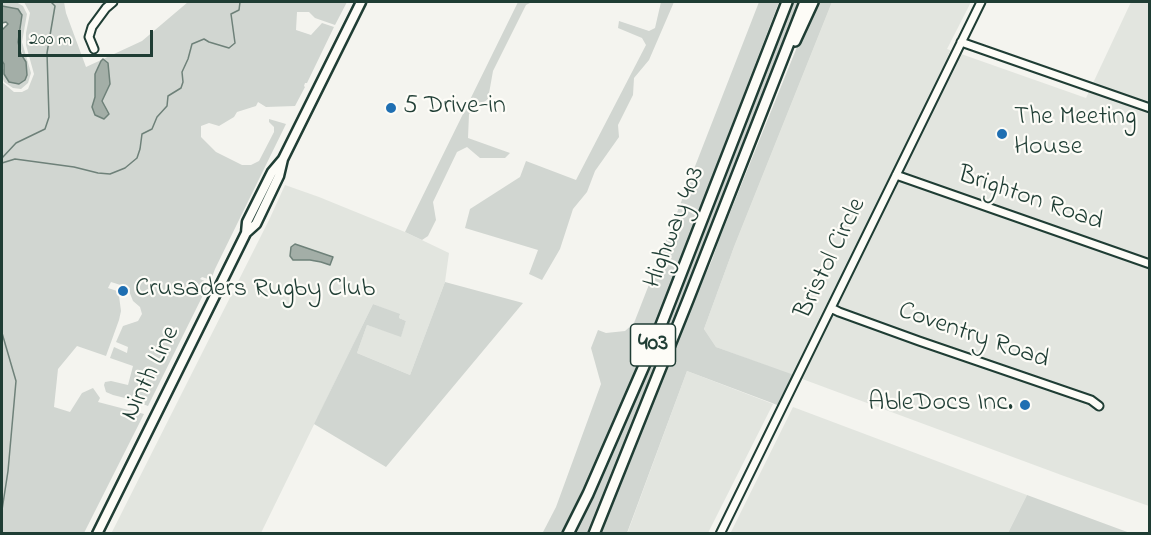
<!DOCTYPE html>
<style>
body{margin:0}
#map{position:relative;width:1151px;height:535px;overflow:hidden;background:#f4f4ef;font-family:"Indie Flower",sans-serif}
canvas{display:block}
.frame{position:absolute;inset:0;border:3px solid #1f3d34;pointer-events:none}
.scale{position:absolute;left:18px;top:30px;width:135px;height:27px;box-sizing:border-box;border:3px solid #1f3d34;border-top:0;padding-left:8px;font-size:18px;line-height:21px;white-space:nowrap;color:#1f3d34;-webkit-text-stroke:4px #fdfcf7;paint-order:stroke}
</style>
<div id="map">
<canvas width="1151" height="535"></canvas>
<div class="frame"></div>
<div class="scale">200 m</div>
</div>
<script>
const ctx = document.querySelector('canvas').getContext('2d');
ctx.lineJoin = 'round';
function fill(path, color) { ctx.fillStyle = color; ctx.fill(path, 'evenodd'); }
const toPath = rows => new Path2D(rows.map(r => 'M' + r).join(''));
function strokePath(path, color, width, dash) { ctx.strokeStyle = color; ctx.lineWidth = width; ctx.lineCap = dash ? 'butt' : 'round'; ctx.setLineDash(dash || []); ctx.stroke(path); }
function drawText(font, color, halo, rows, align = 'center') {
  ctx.font = font + ' "Indie Flower",sans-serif'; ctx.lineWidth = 4.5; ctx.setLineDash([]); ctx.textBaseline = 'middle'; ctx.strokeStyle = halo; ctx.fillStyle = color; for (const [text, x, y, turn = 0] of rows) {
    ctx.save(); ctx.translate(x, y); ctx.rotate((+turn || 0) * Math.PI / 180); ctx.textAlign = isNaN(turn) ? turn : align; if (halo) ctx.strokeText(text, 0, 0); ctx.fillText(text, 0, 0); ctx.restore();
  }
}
fill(toPath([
 [832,2,971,2,947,49,1086,98,1131,2,1149,2,1149,506,1064,476,716,347,704,329,734,247],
 [285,185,319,197,405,232,449,253,445,282,410,375,357,353,367,325,401,336,406,321,399,318,400,315,373,304,261,533,111,534,270,218],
 [687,371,773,404,708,533,627,534],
 [793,407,1027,495,1008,533,730,534]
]), '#e2e5df');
fill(toPath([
 [2,2,16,2,23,6,27,14,22,42,31,73,28,83,21,89,13,88,4,82,2,76,2,61,4,64,3,69,26,62,18,42,22,13,15,8,2,6],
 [24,2,64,2,66,13,86,67,142,41,188,2,347,2,335,25,315,18,309,12,297,12,296,30,311,35,322,23,334,27,307,83,305,83,304,86,305,87,295,106,266,107,258,102,256,106,237,112,234,117,219,126,209,123,201,126,201,137,216,152,242,165,251,165,259,161,274,132,274,127,269,122,269,119,286,124,215,269,211,280,202,277,200,279,209,283,148,406,129,399,113,395,106,392,104,385,105,382,111,381,128,385,133,366,110,358,114,347,127,353,128,347,116,342,123,326,138,321,142,314,140,307,133,301,129,291,130,288,111,282,108,288,117,291,117,294,119,296,121,311,119,320,106,356,77,346,58,369,54,407,70,412,82,393,93,388,100,398,98,402,144,414,84,533,2,533,2,82,14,92,22,92,28,89,34,74,26,45,26,33,30,13],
 [518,2,532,2,526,5,493,71,488,99,469,114,468,138,510,153,505,158,480,158,467,147,457,152,433,202,436,220,428,236,422,240,405,232],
 [661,2,674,2,649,60,634,78,633,95,618,125,619,137,595,171,587,192,573,209,560,249,542,280,529,274,538,250,465,228,470,209,520,177,526,161,576,180,646,45,642,38,618,28,619,21,649,31,655,28],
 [759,2,779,2,653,330,615,422,562,533,542,534,556,507,601,384,591,348,598,330,606,333,625,331,634,323],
 [793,2,801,2,649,387,626,438,589,533,571,534,641,385],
 [818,2,832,2,734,247,704,329,716,347,794,375,780,406,687,371,627,533,601,534,693,302,712,260,719,240,797,47],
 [445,282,523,303,386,467,314,424,373,304,400,314,399,318,406,321,401,337,367,325,357,353,410,375],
 [1027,495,1130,533,1008,533]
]), '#d1d6d1');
const water = toPath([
 [2,6,18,9,22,15,18,42,21,54,26,62,27,75,25,80,19,84,9,82,4,74,4,64,2,61,2,30,8,24,6,22,2,23,2,6],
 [103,59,108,63,110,84,102,101,109,114,104,119,95,115,92,107,95,97,95,74,101,61,103,59],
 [295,244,333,257,330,265,321,262,310,260,293,260,290,256,291,247,295,244]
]);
fill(water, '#a3aea7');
strokePath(water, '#6e8179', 1.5);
strokePath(toPath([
 [2,158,16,143,45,129,49,117,47,53,55,6,51,2],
 [2,163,15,159,74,167,98,173,110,174,125,168,137,158,140,149,142,134,152,129,157,117,167,106,168,96,181,88,183,82,182,72,188,59,192,44,204,39,209,42,229,48,235,43,231,14,239,10,240,2],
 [2,333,16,381,8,471,2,510],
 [2,529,2,534]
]), '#6e8179', 1.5);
const minor = toPath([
 [961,42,1150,108],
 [94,49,89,37,92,27,106,8,113,2],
 [896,175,1150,264],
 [831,308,839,312,919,341,1091,400,1099,406],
 [720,534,981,2]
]);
const major = toPath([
 [246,233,247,222,272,172,283,159,361,2],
 [97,534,246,233,256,224,279,176,283,159]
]);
const highway = toPath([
 [795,41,813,2],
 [568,534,588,494,654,343,787,2],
 [594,534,688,300,805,2]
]);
strokePath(minor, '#1f3d34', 11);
strokePath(major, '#1f3d34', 13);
strokePath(highway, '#1f3d34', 14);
strokePath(minor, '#fdfcf7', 7);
strokePath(major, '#fdfcf7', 8);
strokePath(highway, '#fdfcf7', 9);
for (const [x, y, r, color] of [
 [391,108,6,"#1f6fb2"],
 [1002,134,6,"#1f6fb2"],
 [123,291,6,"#1f6fb2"],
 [1025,405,6,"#1f6fb2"]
]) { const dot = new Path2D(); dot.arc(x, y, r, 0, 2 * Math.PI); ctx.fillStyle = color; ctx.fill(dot); strokePath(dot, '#fdfcf7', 2); }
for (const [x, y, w] of [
 [653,345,45]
]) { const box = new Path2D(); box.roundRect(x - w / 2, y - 21, w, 42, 4.5); ctx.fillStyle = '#fdfcf7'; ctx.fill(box); strokePath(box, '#1f3d34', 1.5); }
drawText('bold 24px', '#1f3d34', null, [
 ["403",653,345]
]);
drawText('26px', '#1f3d34', '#fdfcf7', [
 ["5 Drive-in",403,108],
 ["The Meeting",1014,119],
 ["House",1014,149],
 ["Crusaders Rugby Club",135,291],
 ["AbleDocs Inc.",1013,405,"right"]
], 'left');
drawText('26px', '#1f3d34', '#fdfcf7', [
 ["Brighton Road",1030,200,19],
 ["Highway 403",676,228,-69],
 ["Bristol Circle",832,259,-64],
 ["Coventry Road",973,337,19],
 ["Ninth Line",152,374,-64]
]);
</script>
